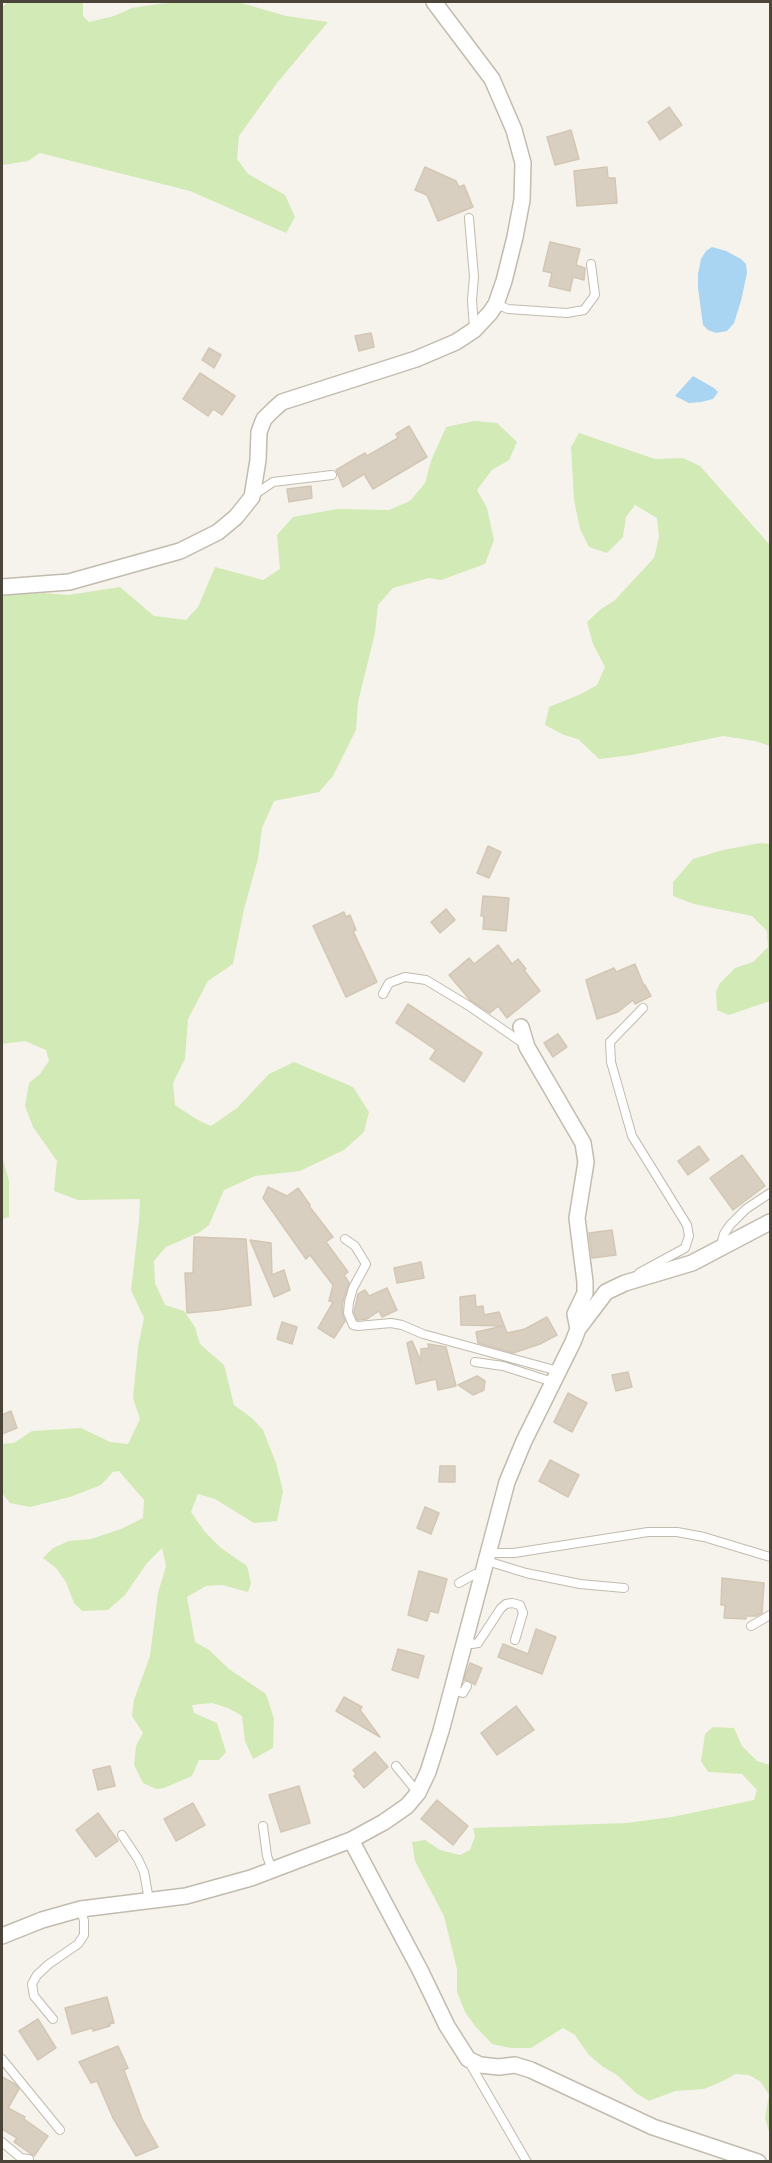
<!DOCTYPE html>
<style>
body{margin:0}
#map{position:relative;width:772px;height:2163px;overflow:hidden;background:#f6f3ec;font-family:Raleway,sans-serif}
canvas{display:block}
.frame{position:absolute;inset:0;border:3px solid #4b4439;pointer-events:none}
</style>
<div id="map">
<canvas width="772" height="2163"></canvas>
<div class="frame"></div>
</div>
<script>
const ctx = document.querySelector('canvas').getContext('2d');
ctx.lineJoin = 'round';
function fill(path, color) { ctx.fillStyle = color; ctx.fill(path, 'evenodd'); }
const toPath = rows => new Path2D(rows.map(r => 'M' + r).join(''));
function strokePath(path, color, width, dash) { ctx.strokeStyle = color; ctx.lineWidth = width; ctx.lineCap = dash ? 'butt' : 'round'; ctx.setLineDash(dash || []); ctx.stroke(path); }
fill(toPath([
 [8,2,83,2,83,16,89,22,114,16,132,8,158,4,179,2,238,2,286,16,328,22,277,83,239,136,237,159,248,174,285,195,295,217,286,233,190,191,40,153,28,161,2,165,2,7],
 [474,421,497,423,517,442,509,460,492,470,477,490,487,508,494,540,485,564,441,580,429,578,393,588,378,605,375,633,358,702,356,730,333,776,319,792,274,801,262,828,258,859,244,909,233,964,208,981,188,1019,185,1059,173,1083,175,1105,196,1119,211,1126,237,1108,269,1074,294,1062,353,1087,369,1112,364,1132,344,1150,300,1171,255,1176,224,1190,209,1225,200,1232,166,1247,154,1261,155,1283,165,1305,184,1311,195,1327,200,1344,224,1365,234,1405,252,1418,263,1430,276,1463,283,1491,277,1521,254,1523,215,1499,198,1494,191,1512,205,1532,221,1548,247,1566,251,1583,248,1592,222,1585,206,1586,187,1597,195,1642,209,1650,229,1669,266,1694,274,1719,273,1748,253,1759,245,1741,242,1716,228,1708,212,1703,192,1705,194,1713,217,1723,226,1752,219,1760,199,1760,192,1776,164,1788,156,1789,143,1783,134,1765,136,1746,143,1733,132,1716,134,1700,150,1656,158,1593,166,1566,162,1548,147,1563,125,1595,108,1610,82,1611,74,1603,66,1582,56,1568,43,1558,53,1548,69,1541,91,1539,121,1529,143,1518,144,1500,119,1471,113,1472,101,1485,70,1497,30,1507,10,1503,2,1493,2,1444,14,1443,32,1431,81,1428,110,1442,128,1444,140,1419,133,1398,138,1347,144,1318,131,1290,139,1221,140,1199,78,1200,54,1191,57,1161,33,1127,25,1106,29,1083,40,1074,49,1061,46,1050,25,1041,2,1044,2,595,44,593,68,595,120,587,154,616,186,620,198,607,215,567,263,580,280,569,277,535,293,517,337,509,389,510,410,501,425,483,431,461,446,427],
 [579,433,655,459,683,458,700,466,770,545,770,746,755,741,723,736,632,755,599,759,578,739,564,735,545,725,549,707,581,694,597,685,605,667,593,644,587,622,601,609,614,601,654,558,659,537,657,518,635,505,626,517,623,537,607,553,589,547,580,529,574,500,571,447],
 [760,843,770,844,770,1001,729,1015,717,1010,716,992,720,983,735,968,753,962,768,947,767,931,752,916,694,904,673,896,673,882,693,859,723,850],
 [2,1156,9,1181,9,1217,2,1219],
 [713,1727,734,1728,742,1746,757,1761,770,1765,770,2135,765,2118,769,2095,761,2082,749,2075,735,2074,725,2080,704,2089,675,2091,649,2101,636,2093,617,2075,603,2067,588,2054,575,2035,563,2028,531,2048,510,2048,492,2044,475,2026,465,2012,457,1992,457,1969,444,1916,415,1861,412,1842,425,1840,440,1850,460,1855,470,1850,475,1836,473,1828,626,1823,672,1817,754,1800,757,1790,742,1774,708,1772,701,1761,705,1734]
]), '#d2eab5');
fill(toPath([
 [712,247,726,251,741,259,746,264,747,273,741,301,734,323,727,331,716,333,708,330,703,325,698,288,698,274,701,259,706,251],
 [693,376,714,388,718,392,713,399,701,402,689,403,675,396]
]), '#a9d4f2');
const building = toPath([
 [669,107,682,125,660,140,648,122,669,107],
 [571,130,579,159,555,165,547,137,571,130],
 [425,167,456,181,459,187,464,185,473,207,438,221,427,195,415,190,425,167],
 [607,167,608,178,615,178,617,203,577,206,574,171,607,167],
 [550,242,580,249,576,265,585,268,584,280,573,277,570,291,549,286,552,273,543,271,550,242],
 [371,333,374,347,359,351,355,336,371,333],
 [209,348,221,355,214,368,202,360,209,348],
 [200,373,235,396,222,415,213,409,208,416,183,399,200,373],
 [409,426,427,457,373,489,364,474,343,487,336,470,365,453,367,456,398,438,396,434,409,426],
 [311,486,312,498,289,502,287,489,311,486],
 [488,846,501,852,489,878,477,873,488,846],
 [483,896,509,898,506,931,483,929,484,916,481,916,483,896],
 [446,909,455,920,440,933,431,922,446,909],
 [344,912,346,917,350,915,356,930,353,931,377,982,346,997,313,926,344,912],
 [498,945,512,964,518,959,526,969,524,970,540,991,507,1018,498,1006,490,1013,470,1000,449,975,469,958,474,964,498,945],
 [635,964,644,986,645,985,651,996,635,1004,633,1000,618,1012,597,1019,586,980,614,968,616,972,635,964],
 [408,1004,482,1053,464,1082,430,1059,436,1050,396,1023,408,1004],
 [558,1034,567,1047,553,1057,544,1043,558,1034],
 [699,1146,709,1160,688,1175,678,1161,699,1146],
 [742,1155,765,1186,733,1210,710,1178,742,1155],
 [268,1187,287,1196,298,1188,310,1205,309,1206,333,1237,326,1242,348,1272,344,1275,349,1283,343,1301,342,1313,345,1321,334,1338,318,1328,333,1302,329,1301,333,1285,310,1255,306,1259,263,1198,268,1187],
 [612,1230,616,1255,592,1258,589,1233,612,1230],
 [194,1237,246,1239,251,1305,219,1310,187,1313,185,1273,193,1273,194,1237],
 [250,1240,271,1243,272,1275,284,1270,290,1290,274,1297,250,1240],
 [421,1262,424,1278,397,1283,394,1268,421,1262],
 [387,1288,397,1310,382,1317,379,1311,367,1319,357,1320,354,1312,358,1294,365,1290,369,1296,387,1288],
 [475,1295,476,1307,483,1306,484,1315,499,1312,507,1333,525,1329,547,1317,557,1335,540,1344,513,1353,478,1343,476,1332,503,1326,461,1325,460,1297,475,1295],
 [282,1322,297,1327,292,1344,277,1339,282,1322],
 [412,1341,421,1361,421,1349,429,1348,428,1344,446,1347,456,1386,438,1390,436,1379,416,1384,407,1343,412,1341],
 [628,1372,632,1387,616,1391,612,1375,628,1372],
 [477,1376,485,1381,484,1390,473,1395,458,1385,477,1376],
 [568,1393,587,1403,572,1432,554,1422,568,1393],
 [11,1411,17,1428,2,1434,2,1415,11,1411],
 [550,1460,579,1475,568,1497,539,1481,550,1460],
 [440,1466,455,1466,455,1482,439,1482,440,1466],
 [425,1507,439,1513,431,1534,417,1528,425,1507],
 [419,1571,447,1579,438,1613,430,1611,427,1621,408,1615,419,1571],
 [722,1578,764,1583,762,1613,756,1616,746,1616,746,1619,724,1618,725,1605,721,1605,722,1578],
 [536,1629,556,1637,542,1674,498,1657,503,1644,528,1654,536,1629],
 [398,1649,424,1656,418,1678,392,1670,398,1649],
 [470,1663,482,1668,475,1685,469,1681,464,1680,470,1663],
 [344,1697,362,1707,360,1710,380,1737,336,1711,344,1697],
 [516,1706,534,1730,497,1755,481,1733,516,1706],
 [375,1752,388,1767,364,1788,354,1776,356,1774,353,1770,375,1752],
 [110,1766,115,1786,98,1790,93,1770,110,1766],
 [299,1786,310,1823,281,1832,269,1795,299,1786],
 [437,1800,468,1826,453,1845,421,1819,437,1800],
 [193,1803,205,1825,176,1841,164,1819,193,1803],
 [98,1813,118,1841,96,1857,76,1830,98,1813],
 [107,1997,114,2023,109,2024,110,2026,93,2031,92,2028,72,2034,65,2008,107,1997],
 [38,2019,56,2048,38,2060,19,2031,38,2019],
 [118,2046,128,2068,124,2070,142,2119,158,2147,136,2156,113,2118,97,2081,91,2083,79,2062,118,2046],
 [2,2077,15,2084,19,2089,8,2108,25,2117,24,2119,48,2136,34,2156,14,2142,17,2138,2,2129,2,2077]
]);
fill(building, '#d8cfc1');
strokePath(building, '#d3c7b4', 1.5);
const service = toPath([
 [469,218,474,277,472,300,474,328],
 [496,304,508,309,567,313,584,310,595,295,591,264],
 [254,495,273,482,332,475],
 [383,994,389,983,405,977,426,980,469,1006,524,1044],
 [345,1239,355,1246,366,1264,353,1288,349,1302,348,1313,353,1325,358,1326,391,1323,402,1325,423,1334,558,1371],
 [720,1248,724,1234,730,1225,746,1209,770,1193],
 [639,1273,685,1248,689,1236,687,1225,632,1136,611,1062,610,1042,643,1008],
 [475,1362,503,1366,553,1382],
 [489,1553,514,1553,648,1532,677,1532,704,1537,770,1557],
 [487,1561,526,1573,580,1584,624,1588],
 [459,1583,475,1574,482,1574],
 [751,1626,770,1615],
 [465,1642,472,1644,478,1643,501,1608,506,1604,512,1603,520,1605,523,1613,515,1640],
 [452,1690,463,1693,467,1686],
 [396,1766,418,1793],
 [263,1826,267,1856,272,1870],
 [122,1835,138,1859,144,1872,149,1900],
 [53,2019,34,1996,32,1984,37,1975,49,1964,78,1944,84,1935,84,1921,81,1909],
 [2,2059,60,2130],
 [469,2062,527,2162],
 [2,2142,21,2158,29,2159]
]);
const minor = toPath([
 [2,587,69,582,180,551,218,532,236,517,252,497,258,460,259,432,264,419,273,410,282,402,416,359,456,342,474,330,490,313,496,304,504,281,515,237,522,200,523,163,514,130,492,79,434,2],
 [521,1027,527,1047,583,1143,586,1162,577,1218,585,1282,585,1293,575,1314,578,1329],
 [351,1840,420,1970,447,2026,468,2059,480,2065,499,2067,515,2065,531,2070,653,2127,758,2162],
 [2,1936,42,1920,81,1909,186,1896,251,1878,351,1840,384,1822,407,1806,418,1793,428,1772,441,1731,507,1482,524,1441,573,1342,578,1329,606,1292,625,1283,692,1263,770,1222]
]);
strokePath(service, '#c2bbae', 10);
strokePath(minor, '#c2bbae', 18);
strokePath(service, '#fff', 8);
strokePath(minor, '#fff', 15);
</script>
